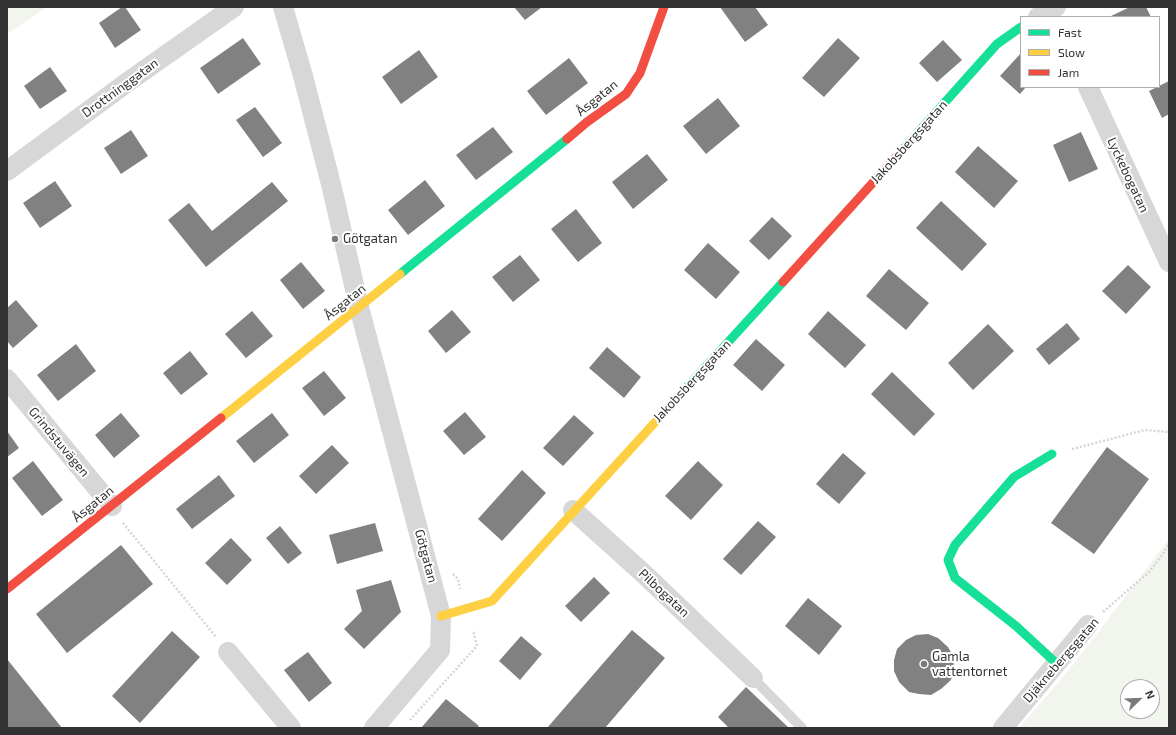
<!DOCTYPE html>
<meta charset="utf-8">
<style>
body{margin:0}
#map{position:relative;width:1176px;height:735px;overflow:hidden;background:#fff;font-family:"Exo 2",sans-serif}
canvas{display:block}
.frame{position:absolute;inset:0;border:8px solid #333;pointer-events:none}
.legend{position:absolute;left:1020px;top:16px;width:140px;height:72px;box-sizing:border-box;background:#fff;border:1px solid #adadad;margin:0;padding:5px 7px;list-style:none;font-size:12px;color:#333}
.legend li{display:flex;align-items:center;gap:8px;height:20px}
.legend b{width:20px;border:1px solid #adadad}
.north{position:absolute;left:1120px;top:679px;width:40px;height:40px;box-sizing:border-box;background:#fff;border:1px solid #adadad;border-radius:50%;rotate:67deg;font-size:11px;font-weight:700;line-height:16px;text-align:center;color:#333}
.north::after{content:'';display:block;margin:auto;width:14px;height:18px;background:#7a7a7a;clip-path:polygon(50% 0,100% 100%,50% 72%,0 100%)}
</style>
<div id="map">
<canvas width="1176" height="735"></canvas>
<div class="frame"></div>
<ul class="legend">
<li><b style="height:5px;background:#16e098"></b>Fast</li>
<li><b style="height:5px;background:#ffcf43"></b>Slow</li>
<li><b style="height:5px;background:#f24e42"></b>Jam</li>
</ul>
<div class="north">N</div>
</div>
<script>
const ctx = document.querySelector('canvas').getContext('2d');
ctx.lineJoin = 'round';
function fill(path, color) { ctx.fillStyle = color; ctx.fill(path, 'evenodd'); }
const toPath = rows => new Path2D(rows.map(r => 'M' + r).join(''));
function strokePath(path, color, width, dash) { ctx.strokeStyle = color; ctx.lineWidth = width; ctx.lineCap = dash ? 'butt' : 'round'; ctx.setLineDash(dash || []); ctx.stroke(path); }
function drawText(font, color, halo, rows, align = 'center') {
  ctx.font = font + ' "Exo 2",sans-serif'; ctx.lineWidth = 4; ctx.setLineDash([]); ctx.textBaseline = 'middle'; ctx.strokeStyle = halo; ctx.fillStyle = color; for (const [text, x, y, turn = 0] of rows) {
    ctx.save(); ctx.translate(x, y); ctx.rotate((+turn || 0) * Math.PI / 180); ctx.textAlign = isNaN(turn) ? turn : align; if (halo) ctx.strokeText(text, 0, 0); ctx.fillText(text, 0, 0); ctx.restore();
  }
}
fill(toPath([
 [7,7,47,7,7,34],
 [1169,539,1169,728,1019,728,1073,665],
 [1128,687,1152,687,1152,711,1128,711]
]), '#f1f5ed');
fill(toPath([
 [122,7,125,7,141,30,115,48,99,23],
 [514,7,542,7,525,20],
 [720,7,755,7,768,25,745,42],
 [1130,7,1146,7,1151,17,1109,17],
 [243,38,261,64,218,94,200,68],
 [838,38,860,58,824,97,802,78],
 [943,40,962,60,937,82,919,63],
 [419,50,438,77,401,104,382,77],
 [1021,53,1021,87,1026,87,1020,94,1000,76],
 [569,58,588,83,546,115,527,91],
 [50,67,67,91,40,109,24,86],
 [1169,81,1169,114,1162,118,1149,91],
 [718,98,740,126,706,154,683,126],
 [255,107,282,143,263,157,236,120],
 [493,127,513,152,476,180,456,155],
 [131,130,148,156,121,174,104,148],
 [1081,132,1098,169,1069,182,1053,145],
 [978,146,1018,181,994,208,955,172],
 [647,154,668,180,633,209,612,182],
 [425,180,445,206,408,235,388,210],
 [55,181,72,206,40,228,23,203],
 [272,182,288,201,206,267,168,220,189,203,212,231],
 [941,201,987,244,962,271,916,228],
 [576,209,602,243,578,262,551,229],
 [772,217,792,236,769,260,749,241],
 [708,243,740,272,716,299,684,270],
 [520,255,540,280,513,302,492,277],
 [301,262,325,291,303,309,280,280],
 [1128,265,1151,287,1126,314,1102,291],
 [889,269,929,303,906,330,866,296],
 [16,300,38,326,13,348,7,341,7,308],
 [452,310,471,332,446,353,428,331],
 [252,311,273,336,246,358,225,334],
 [828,311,866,345,845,368,808,334],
 [1067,323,1080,339,1049,365,1036,349],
 [988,324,1014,351,973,390,948,363],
 [756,339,785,365,762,391,733,365],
 [76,344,96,371,58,401,37,375],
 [607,347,641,377,624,398,589,368],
 [190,351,208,374,181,395,163,373],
 [324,371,346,398,324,416,302,388],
 [892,372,935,414,914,436,871,394],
 [465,412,486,437,464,455,443,431],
 [121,413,140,436,114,458,95,435],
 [272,413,289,435,254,463,236,441],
 [574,415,594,433,563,466,543,448],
 [7,431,19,448,7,457],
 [332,445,349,463,316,494,299,476],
 [1107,447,1149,479,1094,554,1051,523],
 [843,453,866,473,839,504,816,484],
 [33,461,63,500,42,516,12,478],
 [698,461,723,485,691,520,665,496],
 [522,470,546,493,502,541,478,519],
 [219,475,235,496,192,529,176,509],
 [758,521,776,537,741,575,723,559],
 [375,523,383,551,337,564,329,535],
 [280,526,302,553,288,564,266,538],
 [231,538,252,560,227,585,205,563],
 [121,545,153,584,67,653,36,614],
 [594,577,610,593,581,622,565,606],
 [391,580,401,612,364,649,344,629,362,611,356,590],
 [808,598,842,626,819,655,785,626],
 [632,630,665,658,605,728,547,728],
 [172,631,200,657,140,723,112,696],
 [928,634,938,638,948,647,953,656,954,669,951,680,941,689,931,695,919,694,909,692,899,682,894,671,894,660,897,649,906,640,916,635],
 [521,636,542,654,520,680,499,661],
 [308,652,332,683,309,702,284,670],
 [7,659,62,728,7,728],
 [746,687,789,728,729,728,718,717],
 [446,699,479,726,477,728,421,728]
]), '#818181');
strokePath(toPath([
 [1072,449,1145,430,1169,432],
 [123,523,216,637],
 [453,574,458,579,460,589],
 [1103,612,1149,572,1165,551,1169,543],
 [410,720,477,646,473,630]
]), '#d6d6d6', 2.5, [2, 2]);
strokePath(toPath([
 [753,678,802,728]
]), '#d7d7d7', 10);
strokePath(toPath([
 [283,7,303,76,332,188,359,307,441,616,440,650,374,728],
 [1038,17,1056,7],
 [1088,87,1169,262],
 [7,171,129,81,234,7],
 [7,379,112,506],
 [573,510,643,573,753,678],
 [228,652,291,728],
 [1003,728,1088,625]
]), '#d7d7d7', 20);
strokePath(toPath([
 [897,156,997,44,1021,27],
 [400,274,567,139],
 [658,419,783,282],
 [1052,454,1014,477,955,545,948,560,955,578,1016,626,1056,663]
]), '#16e098', 9);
strokePath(toPath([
 [221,418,400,274],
 [441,616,492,601,658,419]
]), '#ffcf43', 9);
strokePath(toPath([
 [567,139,587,122,626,94,640,73,664,7],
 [783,282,897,156],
 [7,589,221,418]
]), '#f24e42', 9);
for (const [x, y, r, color] of [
 [335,239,4,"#7a7a7a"],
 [924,664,4,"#7a7a7a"]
]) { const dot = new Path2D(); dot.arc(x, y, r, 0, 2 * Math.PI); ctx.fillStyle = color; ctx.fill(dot); strokePath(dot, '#fff', 1.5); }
drawText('13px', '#333', '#fff', [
 ["Drottninggatan",120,88,-36],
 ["Åsgatan",597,98,-39],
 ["Jakobsbergsgatan",909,142,-48],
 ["Lyckebogatan",1128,175,65],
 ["Åsgatan",345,302,-39],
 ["Jakobsbergsgatan",692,381,-47],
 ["Grindstuvägen",59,442,50],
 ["Åsgatan",93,504,-39],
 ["Götgatan",426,556,75],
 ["Pilbogatan",664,593,43],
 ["Djäknebergsgatan",1061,660,-49]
]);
drawText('13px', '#333', '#fff', [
 ["Götgatan",343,239],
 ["Gamla",932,657],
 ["vattentornet",932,672]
], 'left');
</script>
